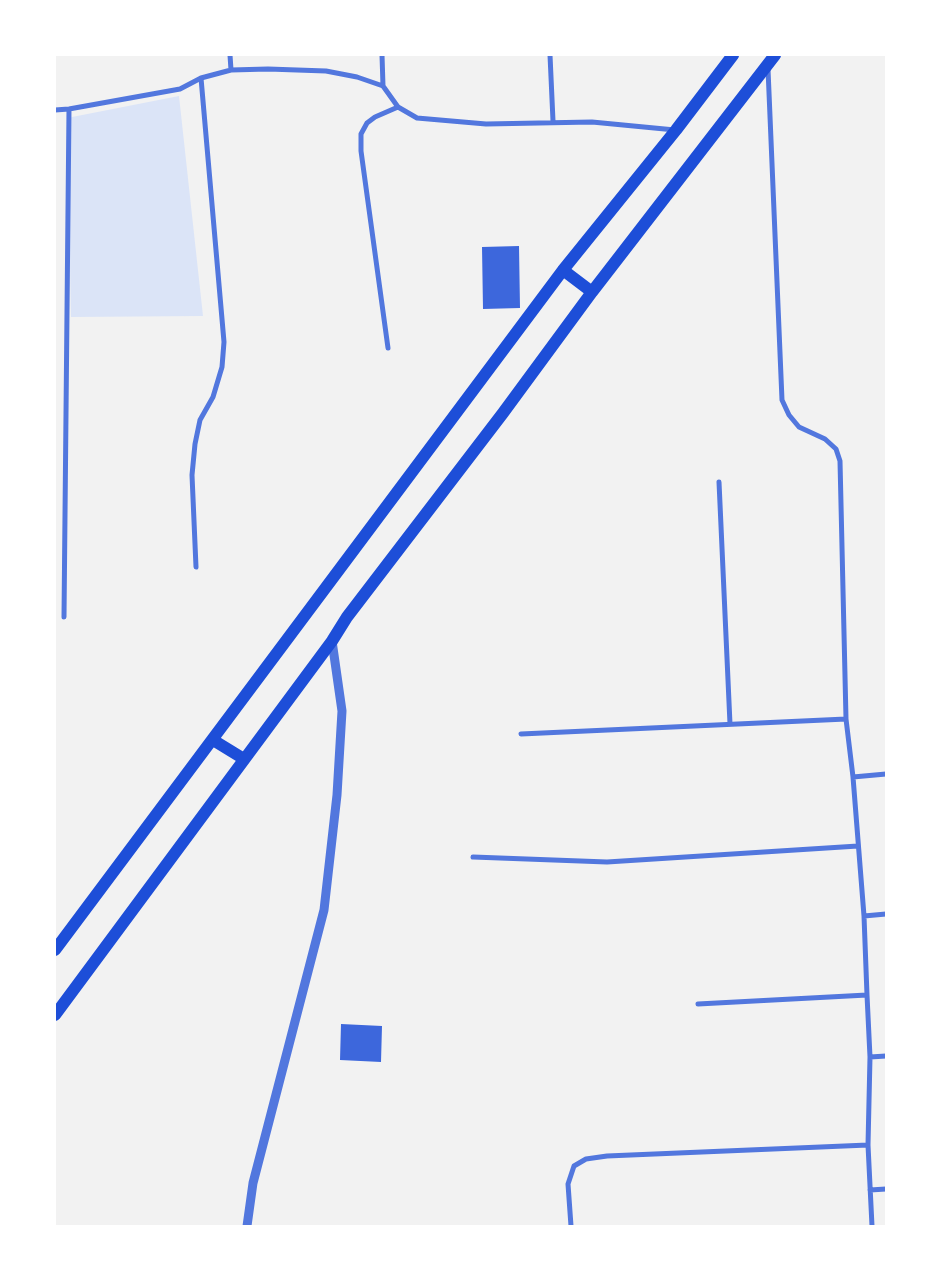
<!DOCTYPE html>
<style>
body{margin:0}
#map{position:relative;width:941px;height:1281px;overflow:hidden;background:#f2f2f2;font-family:"Varela Round",sans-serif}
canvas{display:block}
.frame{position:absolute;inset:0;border:56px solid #fff;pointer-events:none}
</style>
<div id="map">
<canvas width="941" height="1281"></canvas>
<div class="frame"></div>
</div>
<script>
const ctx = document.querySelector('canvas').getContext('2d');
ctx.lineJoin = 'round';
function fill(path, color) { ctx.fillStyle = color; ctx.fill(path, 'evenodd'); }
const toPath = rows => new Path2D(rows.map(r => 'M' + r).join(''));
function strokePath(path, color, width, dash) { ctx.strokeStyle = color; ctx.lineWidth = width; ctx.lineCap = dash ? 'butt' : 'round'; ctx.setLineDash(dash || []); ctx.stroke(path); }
fill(toPath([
 [179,96,203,316,71,317,67,118]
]), '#dbe4f7');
fill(toPath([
 [519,246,520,308,483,309,482,247],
 [341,1024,382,1026,381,1062,340,1060]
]), '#3d67dc');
strokePath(toPath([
 [230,55,231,70],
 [382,55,383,86],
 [550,55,553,121],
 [768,69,782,400,789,415,799,427,825,439,836,449,840,461,846,719,853,777,864,916,867,995,870,1057,868,1145,872,1226],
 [55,110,69,109,180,89,201,78,231,70,268,69,326,71,357,77,383,86,398,107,417,118,486,124,592,122,675,130],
 [388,348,361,151,361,134,367,123,375,117,398,107],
 [719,482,730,724],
 [196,567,192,475,195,444,200,420,213,397,222,367,224,342,201,78],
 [64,617,69,109],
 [521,734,846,719],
 [853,777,886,774],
 [473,857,607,862,858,846],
 [864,916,886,914],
 [698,1004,867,995],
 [870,1057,886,1056],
 [870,1190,886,1189],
 [571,1226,568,1184,574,1166,586,1159,607,1156,868,1145]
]), '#5277de', 5);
strokePath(toPath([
 [247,1226,253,1183,324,910,337,795,342,711,332,641]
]), '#5277de', 9);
strokePath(toPath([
 [563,270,592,292],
 [213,740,244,759],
 [55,950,563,270,676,130,733,55],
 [55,1015,332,641,347,617,503,413,592,292,775,55]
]), '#1d4ed8', 12);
</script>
